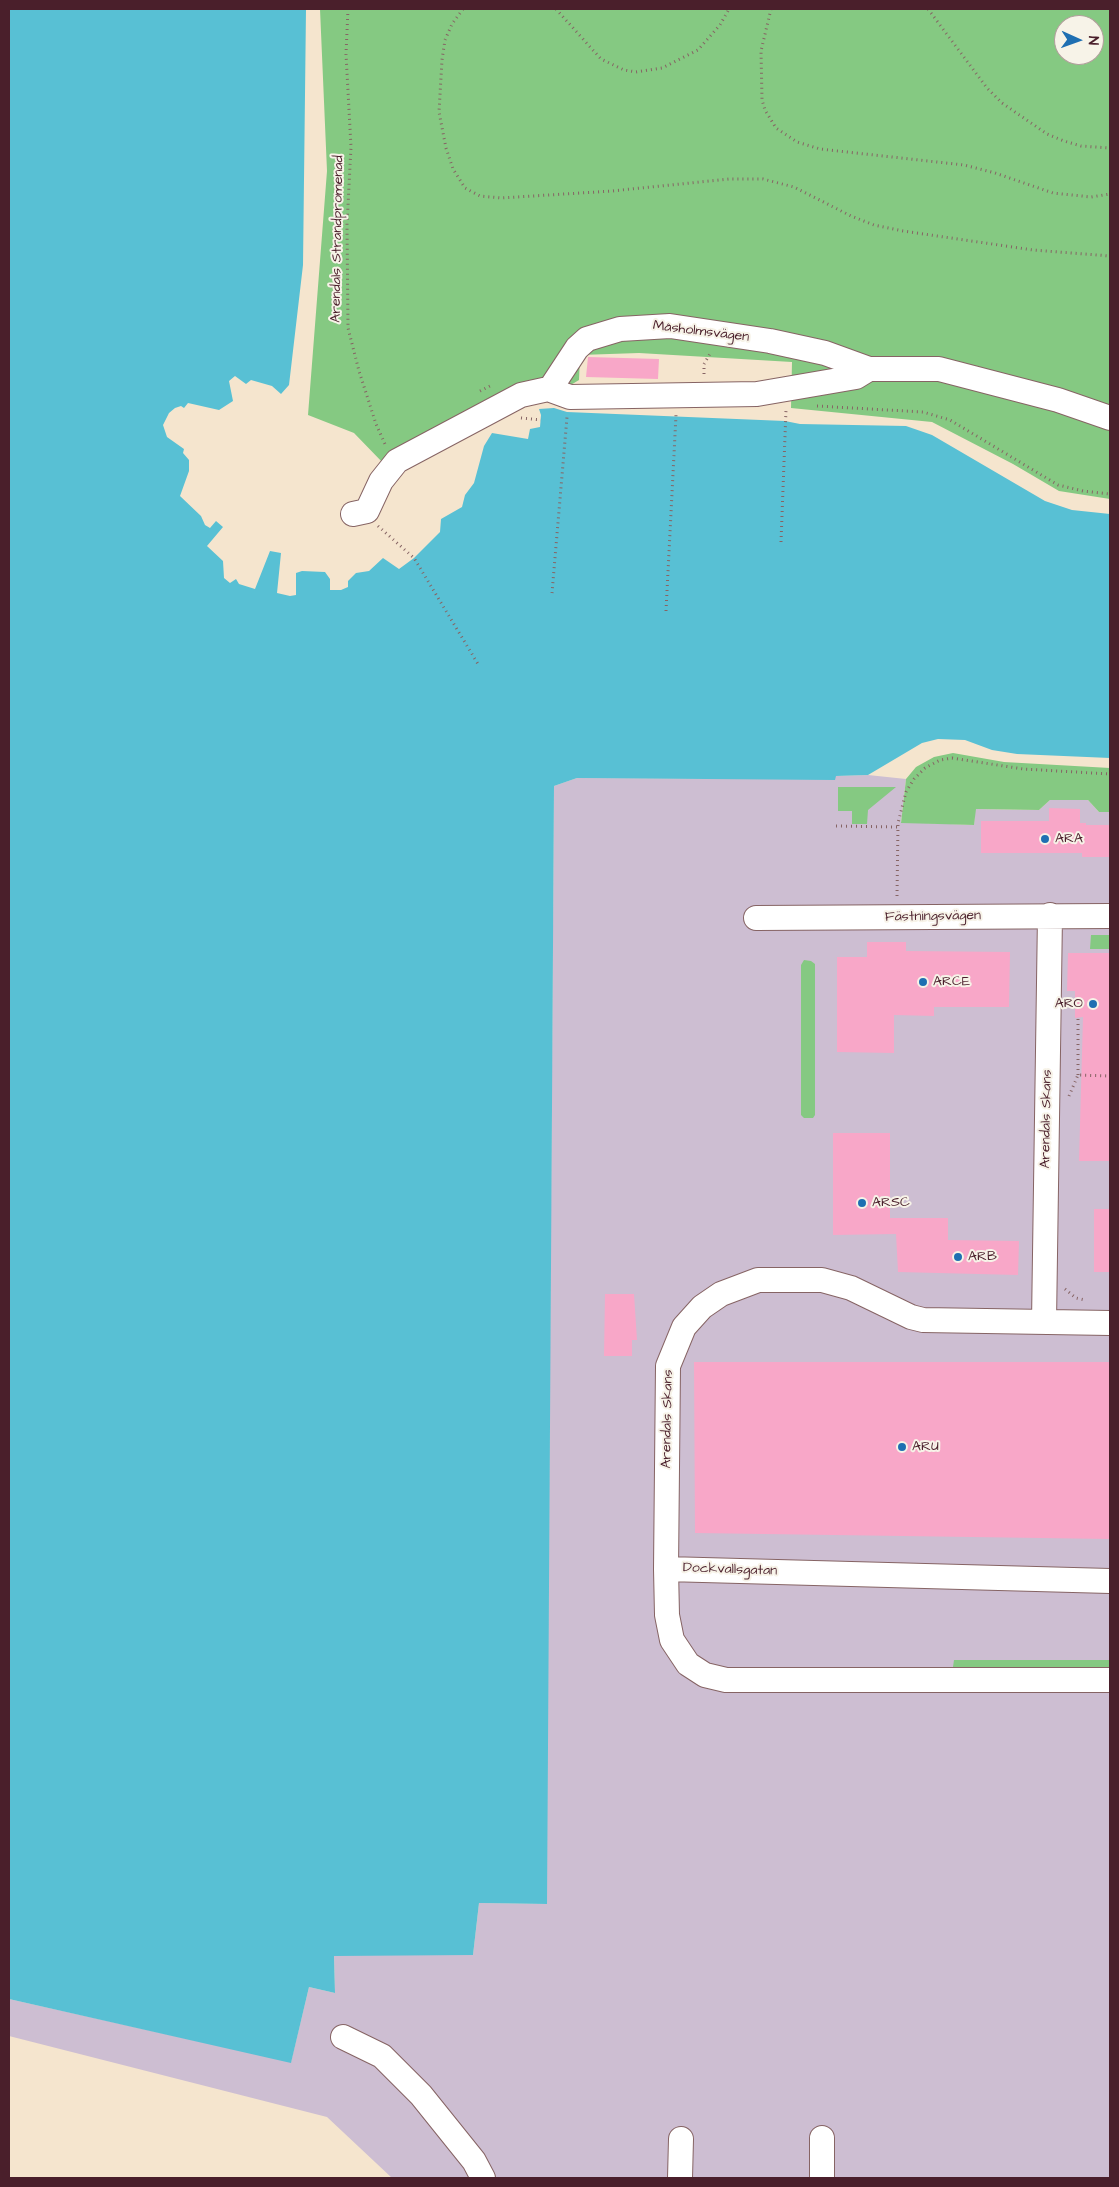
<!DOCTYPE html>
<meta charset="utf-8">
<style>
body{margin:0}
#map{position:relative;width:1119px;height:2187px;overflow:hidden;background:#f5e5ce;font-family:"Architects Daughter",sans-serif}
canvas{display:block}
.frame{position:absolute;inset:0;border:10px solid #4a1f2b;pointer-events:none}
.north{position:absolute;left:1054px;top:15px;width:50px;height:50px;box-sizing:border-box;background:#f7f3e8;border:1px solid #b29e9c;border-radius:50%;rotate:92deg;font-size:14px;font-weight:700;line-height:20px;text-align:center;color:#4a1f2b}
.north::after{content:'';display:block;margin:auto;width:18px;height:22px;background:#1f6fb2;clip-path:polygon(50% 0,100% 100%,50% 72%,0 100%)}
</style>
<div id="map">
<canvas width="1119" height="2187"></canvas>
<div class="frame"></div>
<div class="north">N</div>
</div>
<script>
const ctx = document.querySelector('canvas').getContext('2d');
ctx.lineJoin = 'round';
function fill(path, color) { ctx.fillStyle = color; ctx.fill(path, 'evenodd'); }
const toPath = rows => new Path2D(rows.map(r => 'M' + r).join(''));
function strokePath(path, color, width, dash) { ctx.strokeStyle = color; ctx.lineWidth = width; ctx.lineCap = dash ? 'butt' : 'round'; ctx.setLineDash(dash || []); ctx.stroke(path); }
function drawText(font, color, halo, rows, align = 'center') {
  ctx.font = font + ' "Architects Daughter",sans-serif'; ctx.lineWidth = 4; ctx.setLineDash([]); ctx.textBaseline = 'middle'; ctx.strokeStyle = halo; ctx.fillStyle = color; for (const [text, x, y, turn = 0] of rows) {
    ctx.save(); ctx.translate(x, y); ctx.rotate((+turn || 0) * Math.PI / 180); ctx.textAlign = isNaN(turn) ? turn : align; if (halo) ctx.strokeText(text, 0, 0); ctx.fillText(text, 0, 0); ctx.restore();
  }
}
fill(toPath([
 [868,775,906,779,901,822,974,825,975,809,1039,810,1050,800,1088,800,1099,812,1110,812,1110,2178,392,2178,327,2117,9,2036,9,1999,291,2062,309,1987,335,1993,334,1955,473,1955,479,1903,546,1904,554,786,577,778,835,779,835,776]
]), '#cdbed2');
fill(toPath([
 [320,9,1110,9,1110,499,1059,491,1013,464,932,422,791,408,792,362,639,353,580,355,579,380,564,389,384,464,354,433,308,415,327,171],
 [1064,25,1094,25,1094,55,1064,55],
 [953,753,1004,762,1110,768,1110,812,1099,812,1088,800,1050,800,1039,810,976,809,974,825,901,823,906,779,916,767,934,757],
 [838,787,896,787,868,810,867,824,852,824,852,811,838,811],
 [1091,935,1110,935,1110,949,1090,949],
 [804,960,811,961,815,964,815,1115,813,1118,804,1118,801,1115,801,965],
 [954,1660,1110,1660,1110,1670,958,1669,953,1667]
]), '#85c982');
fill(toPath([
 [9,9,306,9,303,265,289,385,281,394,272,386,251,380,246,384,235,376,229,381,233,401,219,410,188,403,184,408,181,406,175,408,169,413,163,425,167,437,184,449,183,453,189,460,189,471,180,496,201,516,205,525,210,528,216,521,223,527,207,546,223,561,224,578,230,583,236,579,239,584,255,589,270,551,281,553,277,593,290,596,296,595,296,573,302,571,325,572,330,579,330,590,341,590,348,587,348,581,356,573,369,571,383,558,399,569,414,558,440,532,441,519,462,507,465,495,474,483,484,446,492,433,528,439,530,429,540,427,541,415,539,409,554,408,567,412,785,421,800,424,906,426,932,435,1045,501,1072,510,1110,514,1110,758,1017,754,992,750,965,740,938,739,922,743,868,775,836,776,835,780,577,778,554,786,547,1904,479,1903,473,1955,334,1956,335,1993,309,1987,291,2063,9,1999]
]), '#58c0d4');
fill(toPath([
 [588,357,659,359,658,379,586,377],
 [1049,808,1080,809,1080,823,1086,823,1086,825,1110,825,1110,857,1082,857,1082,853,981,853,981,821,1049,821],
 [867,942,906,942,906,951,1010,952,1009,1007,934,1007,934,1016,894,1015,894,1053,837,1052,837,957,867,957],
 [1068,953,1110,953,1110,1161,1079,1161,1083,1017,1075,1018,1075,991,1067,991],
 [833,1133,890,1133,890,1218,948,1218,948,1240,1019,1241,1018,1275,898,1272,896,1234,833,1235],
 [1094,1209,1110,1209,1110,1272,1094,1272],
 [605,1294,634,1294,637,1340,632,1340,632,1356,604,1356],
 [694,1362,1110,1362,1110,1539,695,1533]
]), '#f8a7c8');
const minor = toPath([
 [548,389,570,397,757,394,856,377,869,369],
 [353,514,367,511,381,481,397,461,521,395,548,389,552,386,577,348,587,339,620,329,670,326,770,341,825,353,869,369,939,369,1058,400,1110,418],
 [756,918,1110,916],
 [1044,1322,1050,915],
 [1110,1323,923,1320,911,1317,851,1288,822,1280,758,1280,721,1294,702,1307,684,1327,668,1366,666,1569,667,1615,672,1640,688,1664,705,1675,726,1680,1110,1680],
 [666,1569,1110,1581],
 [343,2037,382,2056,421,2095,474,2161,483,2178],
 [680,2178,681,2139],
 [822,2178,822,2138]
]);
strokePath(minor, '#866464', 26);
strokePath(toPath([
 [348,9,346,54,351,147,347,225,348,328,359,371,376,424,385,444],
 [463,9,452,24,445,40,442,60,439,112,446,148,453,169,465,188,480,196,501,198,612,191,729,179,763,179,794,187,851,216,874,225,903,231,1033,250,1110,256],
 [556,9,601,59,624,70,636,72,662,68,698,50,720,25,729,9],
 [771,9,761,51,762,100,765,110,776,128,797,142,820,149,964,165,995,173,1053,193,1091,197,1110,194],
 [928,9,987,88,1002,103,1047,134,1064,141,1081,146,1110,148],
 [704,374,704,364,711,352],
 [480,391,492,385],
 [817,406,923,412,950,420,1058,485,1083,491,1110,494],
 [521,418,541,420],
 [378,526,414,558,478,664],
 [781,542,786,410],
 [552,593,567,417],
 [666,611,676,415],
 [836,826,898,827],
 [897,896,898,823,906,792,914,779,925,768,940,760,952,758,1023,769,1110,774],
 [1078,1075,1078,1018],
 [1069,1096,1078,1075,1110,1076],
 [1065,1289,1076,1298,1085,1300]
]), '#866464', 3, [1, 4]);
strokePath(minor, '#fff', 24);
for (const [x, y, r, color] of [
 [1045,839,5,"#1f6fb2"],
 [923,982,5,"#1f6fb2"],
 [1093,1004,5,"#1f6fb2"],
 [862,1203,5,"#1f6fb2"],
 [958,1257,5,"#1f6fb2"],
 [902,1447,5,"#1f6fb2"]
]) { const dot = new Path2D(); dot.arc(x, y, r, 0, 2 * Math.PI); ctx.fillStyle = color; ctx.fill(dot); strokePath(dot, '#f7f3e8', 2); }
drawText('14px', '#4a1f2b', '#f7f3e8', [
 ["Arendals Strandpromenad",338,239,-89],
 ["Måsholmsvägen",701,332,7],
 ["Fästningsvägen",933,917,-1],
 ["Arendals Skans",1047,1119,-89],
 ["Arendals Skans",668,1419,-89],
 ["Dockvallsgatan",730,1570,2]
]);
drawText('14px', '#4a1f2b', '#f7f3e8', [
 ["ARA",1055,839],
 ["ARCE",933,982],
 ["ARO",1083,1004,"right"],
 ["ARSC",872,1203],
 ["ARB",968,1257],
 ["ARU",912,1447]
], 'left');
</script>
